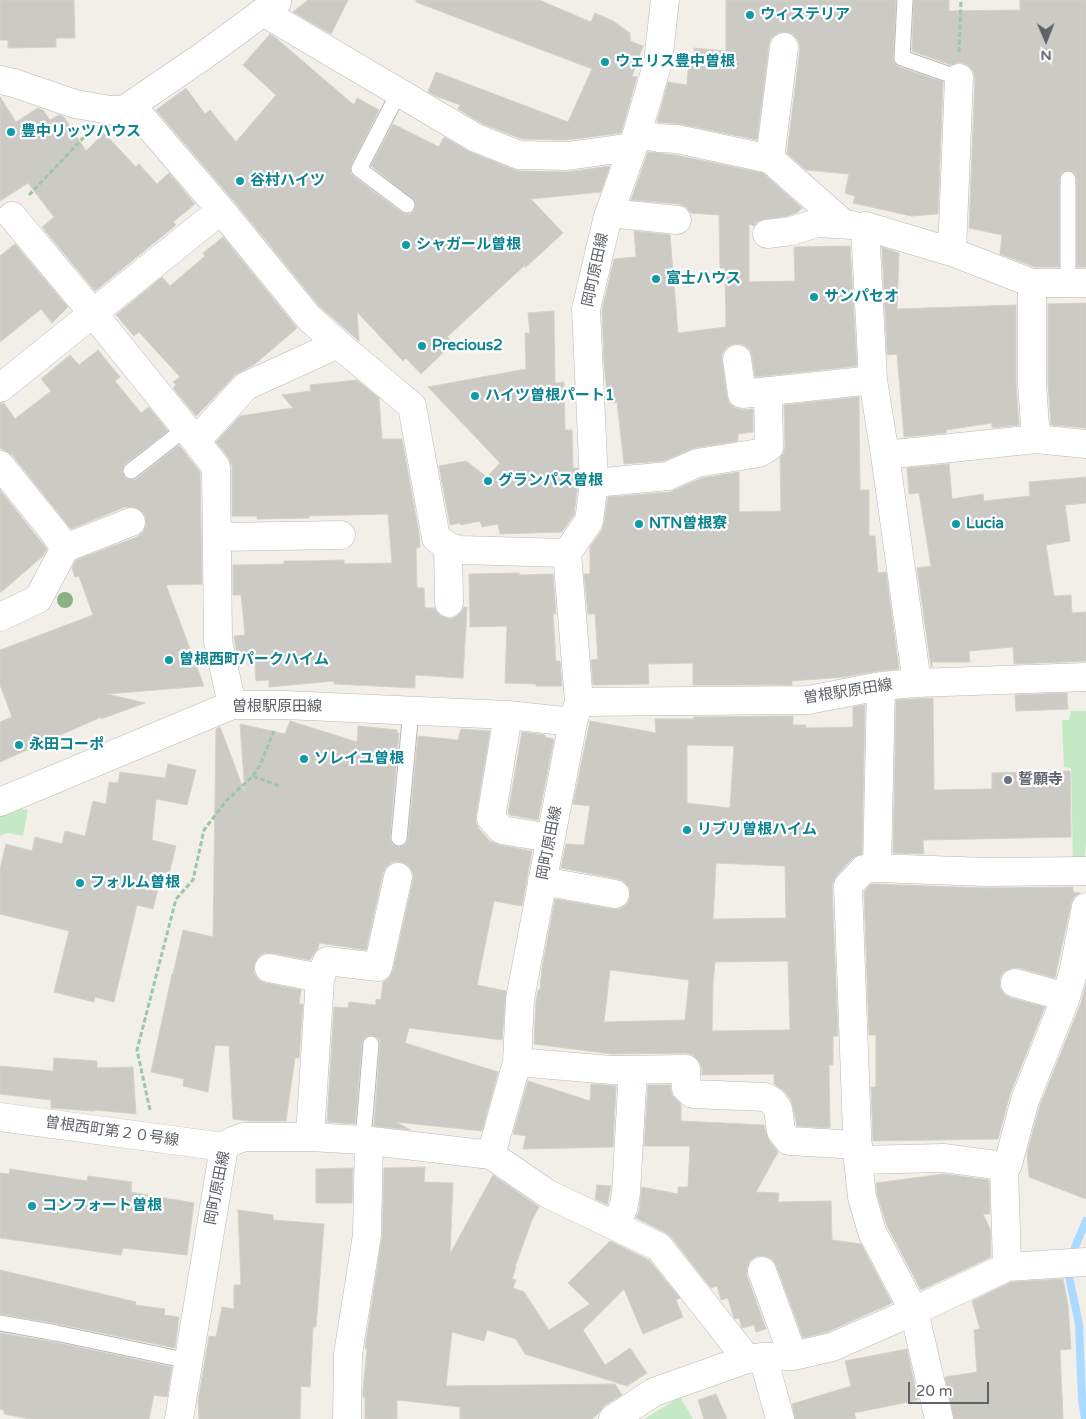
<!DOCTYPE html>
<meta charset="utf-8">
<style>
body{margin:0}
#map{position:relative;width:1086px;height:1419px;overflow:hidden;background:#f1efe8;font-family:"Varela Round",sans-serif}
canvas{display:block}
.north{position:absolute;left:1021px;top:15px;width:50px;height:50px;-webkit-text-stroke:4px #fff;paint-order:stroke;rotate:179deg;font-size:14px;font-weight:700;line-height:20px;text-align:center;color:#5f6368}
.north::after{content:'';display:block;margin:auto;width:18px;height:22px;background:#5f6368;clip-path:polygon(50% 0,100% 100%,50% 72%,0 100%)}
.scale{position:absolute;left:908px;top:1382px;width:81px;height:22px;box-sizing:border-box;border:2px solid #5f6368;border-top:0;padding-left:6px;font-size:15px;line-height:18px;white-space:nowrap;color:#5f6368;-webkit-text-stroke:4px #fff;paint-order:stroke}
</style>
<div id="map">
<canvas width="1086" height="1419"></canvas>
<div class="north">N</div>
<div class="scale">20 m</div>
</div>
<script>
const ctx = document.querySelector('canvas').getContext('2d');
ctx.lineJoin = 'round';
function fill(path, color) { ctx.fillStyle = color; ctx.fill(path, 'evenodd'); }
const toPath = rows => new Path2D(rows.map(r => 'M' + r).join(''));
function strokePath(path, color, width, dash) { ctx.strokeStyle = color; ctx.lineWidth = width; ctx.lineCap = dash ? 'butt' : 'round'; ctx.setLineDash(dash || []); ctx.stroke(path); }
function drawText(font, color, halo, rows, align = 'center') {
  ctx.font = font + ' "Varela Round","Noto Sans JP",sans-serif'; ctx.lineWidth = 4.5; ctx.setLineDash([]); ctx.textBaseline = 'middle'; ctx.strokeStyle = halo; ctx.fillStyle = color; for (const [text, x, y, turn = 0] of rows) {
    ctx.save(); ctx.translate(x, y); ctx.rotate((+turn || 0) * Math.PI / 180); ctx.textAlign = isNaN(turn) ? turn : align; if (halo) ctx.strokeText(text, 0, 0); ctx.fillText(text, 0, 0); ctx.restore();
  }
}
fill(toPath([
 [1071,711,1086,711,1086,844,1084,862,1073,863,1071,768,1064,767,1062,720,1069,720],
 [10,808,28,810,23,836,7,833,0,836,0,812],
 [680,1397,693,1419,644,1419]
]), '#c5e8c5');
strokePath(toPath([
 [1075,1247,1086,1221],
 [1068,1272,1079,1324,1082,1400,1085,1419]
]), '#aadaff', 8);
const building = toPath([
 [0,0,74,0,75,38,56,38,56,47,8,48,8,40,0,40,0,0],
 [308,0,348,0,331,34,293,12,308,0],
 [416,0,539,0,591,22,595,13,613,21,630,33,630,41,643,46,632,76,637,77,621,133,566,140,522,139,483,124,458,109,460,105,436,96,428,92,436,72,568,122,592,69,416,2,416,0],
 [726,0,896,0,893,58,894,63,899,67,943,82,938,214,911,216,853,203,855,196,845,193,849,174,806,170,787,153,800,48,798,40,793,34,786,32,778,33,771,38,769,45,757,140,680,124,657,122,668,82,687,85,689,58,694,58,694,48,726,51,726,0],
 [914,0,949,0,949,11,1020,10,1020,0,1086,0,1086,267,1077,267,1077,179,1076,174,1072,171,1068,170,1064,171,1060,174,1059,179,1059,267,1035,267,1000,254,1002,235,969,228,975,79,973,71,967,65,959,62,951,65,912,51,914,0],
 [270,34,277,39,354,105,357,98,379,110,351,165,350,173,353,176,401,212,405,214,410,214,414,211,416,207,415,201,371,166,393,124,439,147,444,137,470,152,518,171,567,172,610,166,601,192,531,199,563,233,525,268,525,265,447,337,453,343,421,374,406,358,403,361,357,312,359,341,320,307,233,200,156,110,186,88,205,114,210,110,236,142,276,95,243,65,270,34],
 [0,97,16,122,38,108,43,110,50,120,59,115,64,117,86,151,104,133,136,167,139,164,157,184,169,173,195,204,173,222,176,225,95,291,42,227,54,217,28,183,0,201,0,97],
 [648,152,675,155,763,173,802,208,798,212,788,216,765,219,758,221,754,226,749,224,749,282,795,281,794,247,850,246,857,366,755,377,752,357,750,350,742,344,734,344,727,347,722,354,722,361,727,396,729,403,735,408,743,410,753,409,753,432,738,434,738,441,694,448,664,461,624,464,617,402,608,403,604,363,602,310,614,259,636,257,634,231,670,235,678,333,726,327,725,268,720,268,719,215,691,213,686,207,679,204,631,200,648,152],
 [223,237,297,328,255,364,235,375,207,405,196,416,173,388,176,385,173,382,180,377,139,332,134,336,116,315,162,277,170,286,205,256,203,253,223,237],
 [15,244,68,307,52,323,41,309,0,342,0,256,15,244],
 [882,247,899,253,897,309,1016,305,1016,384,1019,425,992,428,992,423,946,430,946,433,904,437,897,354,887,355,882,247],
 [1086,303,1086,428,1051,425,1048,383,1048,304,1086,303],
 [554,311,555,383,564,382,565,430,572,430,573,468,578,468,578,482,574,515,562,532,500,534,498,524,482,527,480,521,461,525,460,523,450,525,439,466,466,461,487,477,500,463,428,387,526,369,525,333,530,333,528,313,554,311],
 [98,350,120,377,115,381,141,413,149,407,168,431,125,464,123,467,122,472,124,477,127,479,132,480,136,479,179,445,200,472,202,584,166,585,204,686,107,694,145,703,101,719,101,717,0,762,0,722,12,717,0,685,0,650,93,615,79,576,75,577,72,568,76,560,137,537,143,532,146,525,145,516,140,510,133,507,125,507,71,529,12,455,0,448,0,403,4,403,15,419,51,391,41,379,70,355,79,365,98,350],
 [357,380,379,398,382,439,402,439,419,533,420,547,416,548,417,588,424,588,425,608,435,608,436,611,441,616,450,619,457,616,462,611,464,607,467,607,463,678,415,675,415,688,334,684,334,681,269,687,269,680,256,681,255,665,248,666,248,660,238,661,234,636,245,635,241,595,233,595,233,565,284,564,284,561,308,561,344,560,344,564,392,563,388,514,309,516,309,518,257,519,257,516,232,516,232,466,228,457,216,442,240,416,293,408,282,395,311,391,310,385,357,380],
 [859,397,860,490,869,490,869,536,875,536,878,573,886,572,899,669,878,671,844,677,792,681,792,685,693,685,693,663,648,664,649,684,593,685,591,660,598,659,595,614,588,614,584,574,590,574,590,547,602,530,604,523,608,497,670,492,702,478,739,472,739,512,781,511,780,457,783,454,785,447,784,405,859,397],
 [949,464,952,499,983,494,984,501,1030,496,1029,482,1086,477,1086,503,1065,505,1070,541,1046,545,1054,596,1071,595,1072,613,1086,612,1086,661,1014,664,1013,647,969,651,970,662,932,662,932,667,931,667,917,568,931,566,919,493,909,494,907,468,949,464],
 [0,490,47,549,43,556,0,593,0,490],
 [519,573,519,575,553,574,556,614,553,614,556,661,560,661,562,686,536,686,536,684,505,683,507,626,470,627,469,574,519,573],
 [1067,693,1068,709,1016,711,1015,695,1067,693],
 [933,698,934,790,992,789,992,773,1070,771,1071,837,923,840,924,854,893,853,896,700,933,698],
 [865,705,862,854,853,858,837,875,834,880,832,886,838,1036,833,1036,833,1065,829,1065,830,1128,797,1126,793,1107,791,1100,784,1091,774,1084,774,1074,702,1075,702,1069,699,1061,693,1055,686,1053,612,1054,534,1044,536,1001,538,990,540,990,542,968,555,899,613,909,620,909,627,904,630,897,629,888,625,882,618,879,561,868,566,844,584,845,590,806,573,804,590,721,656,733,655,719,694,719,694,717,793,716,793,725,806,725,806,728,853,727,853,707,865,705],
 [687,745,734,746,730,808,687,803,687,745],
 [716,863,785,866,786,918,713,919,716,863],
 [788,961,790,1030,712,1031,713,983,715,962,788,961],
 [610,970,689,980,685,1020,604,1022,610,970],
 [290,721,357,742,358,726,397,730,397,733,399,733,390,837,390,841,393,845,399,847,403,846,406,844,408,839,418,736,458,740,461,729,490,731,476,815,476,823,479,829,490,841,499,845,532,851,522,906,494,901,477,985,506,991,502,1040,409,1028,405,1043,498,1072,482,1131,396,1122,411,1130,374,1126,380,1045,380,1040,377,1037,371,1035,367,1036,364,1038,362,1043,355,1124,327,1122,334,1007,348,1008,349,1002,376,1005,376,999,381,1000,383,982,390,977,393,970,413,880,413,873,409,866,401,862,393,862,386,867,383,873,366,950,319,943,318,949,313,955,310,960,272,953,264,953,258,957,254,965,254,973,259,980,266,983,301,990,299,1004,303,1004,299,1058,295,1058,286,1121,249,1121,233,1119,229,1046,215,1045,208,1092,183,1086,184,1079,151,1072,172,974,173,974,183,930,213,937,216,729,220,727,245,793,240,724,285,734,290,721],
 [522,732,545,735,545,737,554,739,538,820,510,815,508,813,522,732],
 [168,764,196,770,187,805,156,799,152,840,176,846,169,874,162,872,153,909,137,905,114,1002,95,997,94,1002,54,992,69,931,0,914,0,869,6,844,32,851,35,837,62,844,65,831,85,836,93,801,106,804,109,782,118,783,120,772,165,778,168,764],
 [871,884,986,888,1073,887,1073,892,1080,893,1074,897,1071,904,1055,978,1019,968,1012,968,1004,972,1000,978,1000,987,1004,994,1011,998,1045,1007,1010,1094,998,1139,873,1141,871,1087,876,1087,876,1035,869,1035,864,892,871,884],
 [1086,984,1086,1199,1029,1177,1027,1153,1040,1105,1081,1003,1086,984],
 [54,1058,97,1061,97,1068,133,1067,136,1114,95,1110,94,1111,51,1108,51,1100,0,1094,0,1066,53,1071,54,1058],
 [528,1081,590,1101,591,1084,616,1086,613,1147,523,1149,526,1136,513,1134,528,1081],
 [648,1085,670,1085,672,1095,681,1104,681,1121,764,1125,766,1133,769,1140,778,1152,756,1192,779,1193,778,1202,831,1201,832,1240,861,1244,892,1303,827,1332,803,1338,776,1265,772,1259,764,1256,757,1256,750,1261,747,1269,747,1276,766,1329,756,1332,754,1325,742,1328,739,1318,735,1319,733,1316,728,1298,721,1300,717,1286,711,1288,671,1237,666,1233,636,1218,639,1211,642,1187,678,1194,678,1187,688,1187,690,1146,644,1146,648,1085],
 [425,1167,424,1182,453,1183,450,1254,493,1175,539,1207,532,1220,515,1267,516,1267,512,1279,516,1280,513,1288,524,1292,549,1330,590,1304,568,1283,610,1241,649,1260,680,1298,676,1300,683,1317,643,1334,624,1289,583,1330,605,1365,630,1348,647,1373,627,1386,525,1354,516,1339,487,1330,484,1341,452,1332,446,1386,615,1384,622,1395,604,1406,598,1414,592,1419,460,1419,460,1407,397,1400,397,1419,365,1419,365,1397,363,1397,363,1390,367,1349,365,1348,382,1237,384,1168,425,1167],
 [353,1168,352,1203,316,1203,316,1169,353,1168],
 [10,1169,87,1181,88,1176,132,1182,131,1192,194,1203,187,1255,123,1248,121,1255,0,1238,0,1173,9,1174,10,1169],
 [944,1174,989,1180,990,1214,983,1214,990,1229,991,1257,921,1290,887,1226,877,1194,876,1183,944,1174],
 [597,1185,611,1186,607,1205,595,1199,597,1185],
 [238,1210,273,1215,273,1220,324,1224,316,1327,313,1327,310,1387,301,1386,300,1419,199,1419,198,1401,209,1336,216,1337,222,1307,234,1309,234,1285,241,1285,238,1210],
 [0,1270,136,1302,135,1305,165,1309,164,1315,179,1317,175,1348,58,1324,0,1314,0,1270],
 [1063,1279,1068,1305,1071,1349,1060,1350,1063,1419,954,1419,945,1377,977,1372,974,1330,980,1329,972,1301,1011,1282,1063,1279],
 [0,1333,54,1342,172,1367,167,1397,154,1395,149,1419,29,1419,4,1414,4,1410,0,1409,0,1333],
 [907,1349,918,1400,854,1413,856,1419,795,1419,792,1404,851,1386,845,1361,907,1349],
 [716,1394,727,1419,704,1419,698,1400,716,1394]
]);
fill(building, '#cccac5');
strokePath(building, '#d6d1c6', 1);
const lane = toPath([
 [905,0,902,58,959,78],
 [399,92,359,169,407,205],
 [1068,179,1068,283],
 [131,471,186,428],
 [399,838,411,710],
 [363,1140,371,1044],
 [0,1323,56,1333,189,1361]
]);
const street = toPath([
 [263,12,476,138,519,155,567,156,633,147],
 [784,47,770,159,844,224],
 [0,80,14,83,75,104,110,110,124,110,143,119,221,210,309,318,338,344,412,406,436,538,448,546,460,550,567,553],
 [124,110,203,56,277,2],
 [638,134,659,138,677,139,770,159],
 [609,213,677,220],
 [12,216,92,312,196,441,216,467,218,641,232,705],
 [767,234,791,231,817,223,852,225],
 [952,252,959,78],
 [1086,283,1032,283,1032,384,1036,439,1086,444],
 [737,359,742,394,873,380],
 [0,388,221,210],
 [196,441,246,386,338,344],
 [885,455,1036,439],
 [0,465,54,532,65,548],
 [594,483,668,476,697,463,759,453,769,447,768,391],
 [218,537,341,535],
 [448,546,449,603],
 [0,617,38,599,65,548,131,522],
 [917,683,885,455,873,380,865,226,952,252,1032,283],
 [881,686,877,868,864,869,848,886,858,1160,862,1197,872,1232,914,1311,939,1419],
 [579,702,808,700,881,686,917,683,1086,677],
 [508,715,491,818,502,830,550,838],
 [0,802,232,705,285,705,508,715,573,722],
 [877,868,986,872,1086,871],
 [542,881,615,894],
 [269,968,320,978,310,1137],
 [320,978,327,961,378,967,398,877],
 [1015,983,1066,997],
 [517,1062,611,1070,686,1069,686,1088,693,1094,765,1097,772,1101,778,1109,781,1131,789,1141,858,1145],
 [0,1117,224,1147],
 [491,1155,517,1062,520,999,573,722,579,702,567,553,589,521,594,483,586,309,607,220,633,147,658,62,665,0],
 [858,1160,943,1158,1004,1166],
 [614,1224,623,1209,626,1193,633,1070],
 [1007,1267,1004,1166,1008,1164,1025,1100,1066,997,1074,969,1086,907],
 [762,1271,793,1356],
 [763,1357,780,1419],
 [179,1419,224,1147,233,1141,244,1137,310,1137,363,1140,491,1155,548,1194,659,1247,747,1359],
 [347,1419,348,1354,367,1235,369,1141],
 [613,1419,654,1392,747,1359,763,1357,793,1356,832,1347,914,1311,1007,1267,1086,1262]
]);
strokePath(lane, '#b5b8bc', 17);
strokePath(street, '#b5b8bc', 29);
strokePath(toPath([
 [959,52,961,0],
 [29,195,87,134],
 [253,776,279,786],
 [150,1110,137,1050,176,899,193,880,204,830,226,801,253,776,260,765,274,731]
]), '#9cc7a9', 3, [5, 2.5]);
strokePath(lane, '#fff', 15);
strokePath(street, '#fff', 28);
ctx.fillStyle = '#89b387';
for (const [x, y] of [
 [65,600]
]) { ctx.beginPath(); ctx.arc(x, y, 8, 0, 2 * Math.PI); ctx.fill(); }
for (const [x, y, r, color] of [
 [750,15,5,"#0f9aa8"],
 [605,62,5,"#0f9aa8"],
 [11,132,5,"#0f9aa8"],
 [240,181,5,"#0f9aa8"],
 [406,245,5,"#0f9aa8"],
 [656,279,5,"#0f9aa8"],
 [814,297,5,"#0f9aa8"],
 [422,346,5,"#0f9aa8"],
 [475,396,5,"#0f9aa8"],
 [488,481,5,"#0f9aa8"],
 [639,524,5,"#0f9aa8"],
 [956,524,5,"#0f9aa8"],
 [169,660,5,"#0f9aa8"],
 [19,745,5,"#0f9aa8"],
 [304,759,5,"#0f9aa8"],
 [1008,780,5,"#6b7280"],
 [687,830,5,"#0f9aa8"],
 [80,883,5,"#0f9aa8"],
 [32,1206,5,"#0f9aa8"]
]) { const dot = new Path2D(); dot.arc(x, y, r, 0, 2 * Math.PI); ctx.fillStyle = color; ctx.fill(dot); strokePath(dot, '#fff', 2); }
drawText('bold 15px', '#0d838f', '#fff', [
 ["ウィステリア",760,15],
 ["ウェリス豊中曽根",615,62],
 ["豊中リッツハウス",21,132],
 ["谷村ハイツ",250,181],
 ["シャガール曽根",416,245],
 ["富士ハウス",666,279],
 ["サンパセオ",824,297],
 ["Precious2",432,346],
 ["ハイツ曽根パート1",485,396],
 ["グランパス曽根",498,481],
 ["NTN曽根寮",649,524],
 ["Lucia",966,524],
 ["曽根西町パークハイム",179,660],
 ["永田コーポ",29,745],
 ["ソレイユ曽根",314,759],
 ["リブリ曽根ハイム",697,830],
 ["フォルム曽根",90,883],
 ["コンフォート曽根",42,1206]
], 'left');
drawText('15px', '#5f6368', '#fff', [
 ["岡町原田線",596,270,-78],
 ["曽根駅原田線",848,692,-9],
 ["曽根駅原田線",277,707],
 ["岡町原田線",550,843,-79],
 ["曽根西町第２０号線",112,1132,8],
 ["岡町原田線",218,1188,-79]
]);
drawText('bold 15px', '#5b616d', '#fff', [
 ["誓願寺",1018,780]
], 'left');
</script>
